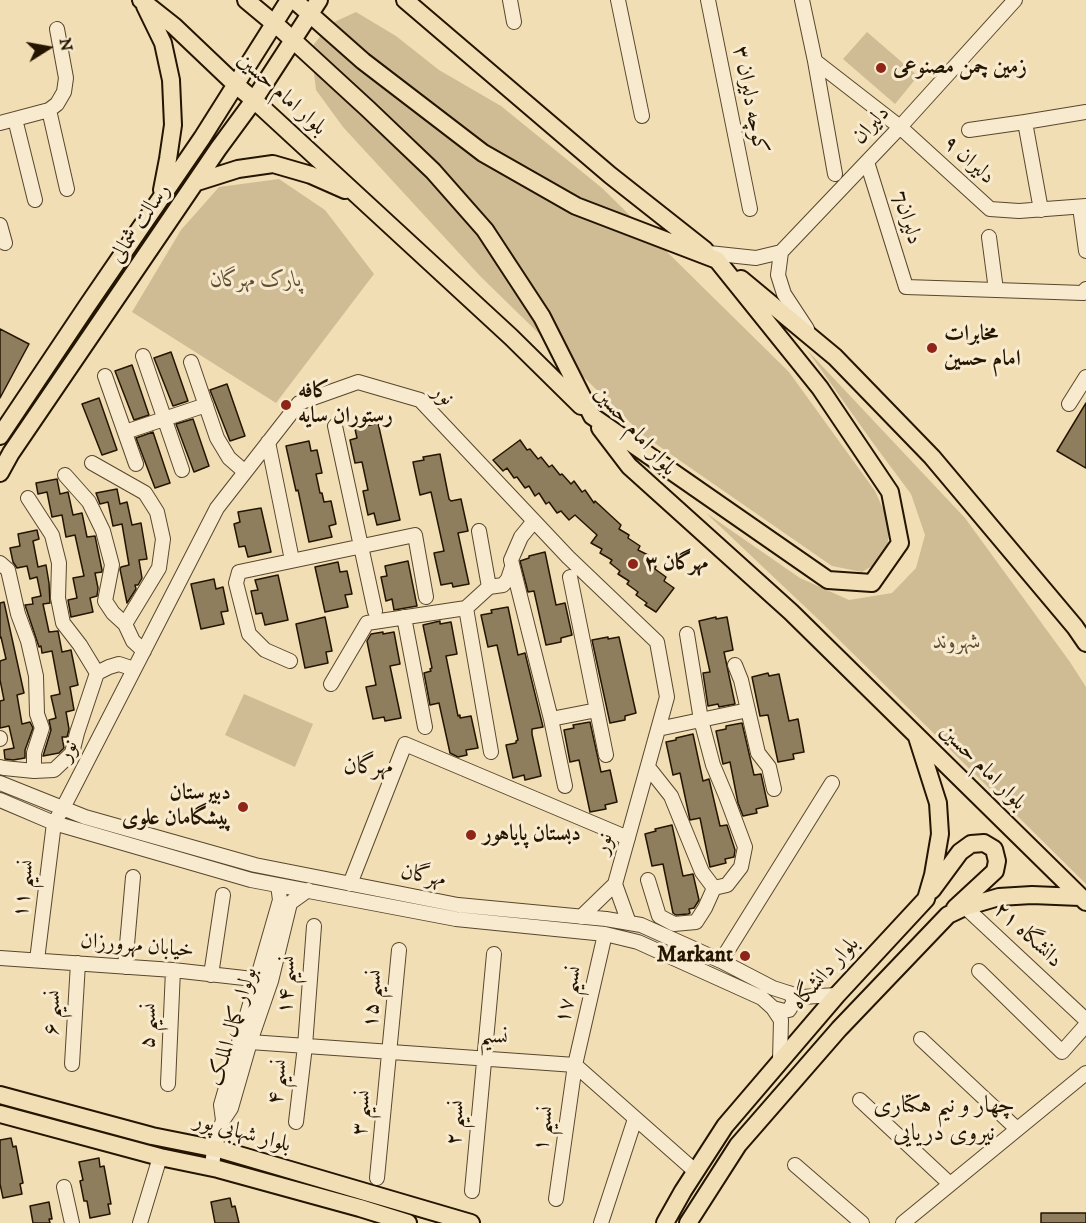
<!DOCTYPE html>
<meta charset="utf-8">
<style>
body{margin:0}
#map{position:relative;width:1086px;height:1223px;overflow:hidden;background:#f2deb4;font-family:"IM FELL DW Pica",serif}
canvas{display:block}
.north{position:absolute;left:18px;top:18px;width:60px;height:60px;-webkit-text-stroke:4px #f7eace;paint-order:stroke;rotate:79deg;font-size:16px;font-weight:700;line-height:24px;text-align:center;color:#241500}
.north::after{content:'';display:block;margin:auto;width:21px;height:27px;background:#241500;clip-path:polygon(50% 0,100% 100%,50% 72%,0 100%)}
</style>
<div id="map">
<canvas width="1086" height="1223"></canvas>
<div class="north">N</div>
</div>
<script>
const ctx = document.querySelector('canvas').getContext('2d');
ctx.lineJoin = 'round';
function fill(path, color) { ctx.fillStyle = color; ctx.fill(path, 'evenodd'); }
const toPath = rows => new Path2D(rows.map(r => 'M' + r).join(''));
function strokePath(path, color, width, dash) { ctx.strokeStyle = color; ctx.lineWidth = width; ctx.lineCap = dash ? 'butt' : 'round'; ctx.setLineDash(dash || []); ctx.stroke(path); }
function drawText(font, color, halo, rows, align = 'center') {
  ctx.font = font + ' "IM FELL DW Pica",Amiri,serif'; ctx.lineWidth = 6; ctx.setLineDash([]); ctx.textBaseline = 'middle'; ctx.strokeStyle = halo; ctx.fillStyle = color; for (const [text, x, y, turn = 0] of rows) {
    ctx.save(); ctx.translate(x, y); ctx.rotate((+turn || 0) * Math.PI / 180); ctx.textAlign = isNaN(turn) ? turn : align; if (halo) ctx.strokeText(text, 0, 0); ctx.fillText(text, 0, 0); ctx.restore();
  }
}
fill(toPath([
 [356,12,396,36,439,70,501,106,602,188,789,372,875,491,890,524,886,558,862,572,832,566,643,435,481,277,343,127,316,90,311,48,330,24],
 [867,32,918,76,895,104,843,59],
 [279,179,325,210,374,274,276,403,132,312,181,230,219,187],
 [807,350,965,518,1070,662,1086,687,1086,884,820,621,706,513,800,578,849,600,892,593,916,568,925,535,911,494,873,443],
 [244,694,313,724,295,767,225,735]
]), '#cfbc95');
const building = toPath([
 [0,329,29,344,0,398,0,329],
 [171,352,188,401,173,406,154,358,171,352],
 [132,365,149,415,134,420,115,371,132,365],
 [227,384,245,436,230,441,210,390,227,384],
 [99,398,117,450,102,455,82,404,99,398],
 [1086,403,1086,468,1057,451,1086,403],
 [193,419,209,466,194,472,176,424,193,419],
 [378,423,400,520,377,525,374,513,368,515,363,491,368,490,362,462,355,463,350,440,357,438,355,429,378,423],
 [153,432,170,483,155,488,136,438,153,432],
 [520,440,527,450,530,449,538,459,541,457,549,467,552,465,560,475,562,474,571,484,574,481,582,492,585,490,594,503,595,501,621,525,619,529,629,535,628,538,640,546,638,550,648,555,646,559,656,566,655,569,666,577,664,581,674,588,656,612,645,605,647,603,636,595,638,592,627,584,629,581,618,574,620,571,610,563,612,560,600,553,602,549,591,543,597,535,575,515,569,520,561,511,557,513,549,502,546,504,539,493,535,496,529,486,525,488,517,477,514,478,507,468,503,471,493,460,520,440],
 [309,441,311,451,317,450,322,473,316,474,320,493,322,493,324,502,331,501,336,524,329,526,332,537,309,542,298,490,296,491,286,446,309,441],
 [440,454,449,499,451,501,461,499,468,531,458,533,469,584,453,587,452,583,441,585,434,553,444,551,431,492,420,495,413,462,424,460,423,457,440,454],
 [57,479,60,494,68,492,73,515,82,513,87,537,95,536,102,570,102,572,95,573,98,588,97,596,90,598,93,612,71,617,68,600,77,598,73,578,84,576,75,535,66,537,62,515,52,517,47,492,38,494,36,483,57,479],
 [117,489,120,504,127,502,132,525,141,523,147,559,139,560,142,578,138,585,135,585,136,589,127,603,120,569,121,567,129,565,122,524,113,526,108,502,100,504,96,493,117,489],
 [261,508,271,552,248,557,245,546,239,547,234,524,240,522,238,512,261,508],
 [37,530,39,539,33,541,38,567,46,565,49,583,50,603,43,604,49,632,58,631,62,652,71,650,78,685,70,687,74,710,66,712,69,729,67,737,62,737,64,748,59,753,43,756,51,730,49,720,56,718,51,696,60,694,52,651,42,653,41,646,39,647,25,605,33,604,32,598,41,596,37,577,30,579,27,566,17,568,13,562,10,548,20,546,18,534,37,530],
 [545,552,556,605,565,603,572,635,561,638,561,642,546,645,534,591,528,592,520,561,529,558,529,556,545,552],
 [408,561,417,606,394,610,392,599,386,601,381,577,387,576,385,566,408,561],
 [338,562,340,572,347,571,352,594,345,595,348,607,325,612,315,567,338,562],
 [278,575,288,620,265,625,262,613,256,614,251,591,258,590,255,580,278,575],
 [214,579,216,589,223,587,228,611,221,612,224,624,201,629,191,584,214,579],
 [4,602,24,693,17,695,22,724,30,722,33,728,25,750,25,758,13,760,5,759,4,750,14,748,9,726,0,728,0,701,4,700,0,680,0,661,6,659,1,637,0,638,0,603,4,602],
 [508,607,518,655,525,653,543,727,532,729,532,734,541,776,525,780,524,775,513,778,506,745,516,743,516,741,518,740,497,645,488,647,481,615,492,613,491,610,508,607],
 [325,617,332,651,326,652,328,663,305,668,296,624,325,617],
 [716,617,716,619,727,617,733,650,724,652,735,704,719,707,718,704,708,706,703,673,710,672,699,621,716,617],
 [440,621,440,624,451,622,457,654,446,656,458,716,460,715,460,718,471,716,478,748,466,750,467,755,458,757,450,753,439,703,430,705,424,673,431,671,430,669,432,668,423,625,440,621],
 [383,632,383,634,394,632,400,664,390,666,401,718,385,721,384,717,373,719,366,687,376,685,367,641,371,634,383,632],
 [608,637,608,639,619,637,636,713,625,716,625,720,610,723,592,640,608,637],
 [768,673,769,676,779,674,789,721,798,719,804,752,793,754,794,759,778,762,768,715,760,716,752,677,768,673],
 [590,722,601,772,610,770,617,802,605,805,606,809,590,812,579,760,570,762,564,730,574,728,573,725,590,722],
 [742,723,754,775,761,774,768,806,756,809,757,813,743,816,738,803,730,762,723,764,716,731,726,729,726,726,742,723],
 [693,734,703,781,709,779,720,826,727,825,735,850,734,857,725,859,726,863,710,867,700,818,690,820,680,773,673,775,666,742,676,740,676,738,693,734],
 [672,825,683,876,693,874,699,900,694,908,689,909,690,913,688,914,676,915,673,913,663,864,652,866,645,834,656,831,655,829,672,825],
 [11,1138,13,1147,16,1146,23,1183,20,1184,22,1194,3,1198,0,1184,0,1140,11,1138],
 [99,1158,100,1167,104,1166,111,1204,108,1204,110,1214,90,1218,87,1201,84,1201,80,1181,83,1180,79,1162,99,1158],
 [230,1198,232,1207,235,1206,239,1223,215,1223,211,1202,230,1198],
 [49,1202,52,1219,49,1219,50,1223,33,1223,30,1206,49,1202],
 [1041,1213,1086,1213,1086,1223,1041,1223,1041,1213]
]);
fill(building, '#8f7e5e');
strokePath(building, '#241500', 1.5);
const minor = toPath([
 [510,0,514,22],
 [618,0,642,116],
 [708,0,750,209],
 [802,0,815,61,835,174],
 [815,61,900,127,990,209,1019,211,1086,206],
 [49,110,67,189],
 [15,119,35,200],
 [1025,122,1086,112],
 [0,123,49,110,57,104,64,92,66,78,57,29],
 [969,130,1025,122,1041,210],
 [867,162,906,287,996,290,989,237],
 [1080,207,1086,251],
 [0,225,5,243],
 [781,252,778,275,784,294,807,329],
 [709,253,756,258,781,252,900,127,1015,0],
 [996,290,1083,293,1086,289],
 [143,356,182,470],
 [191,362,217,438,229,458,245,472],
 [105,376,136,464],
 [1069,404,1086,377],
 [335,426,375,611],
 [125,432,206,405],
 [268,442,292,560],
 [92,463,145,493,157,512,163,539,159,568,125,624],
 [65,475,89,502,103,531,112,565,105,601,113,613,125,624,133,641,144,651],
 [28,498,52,535,59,563,58,598,63,623,80,645,97,673],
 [534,521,521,537,511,560,551,719,565,786],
 [479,531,489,587,503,585,508,579,512,567],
 [0,563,8,570,18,614,28,641,36,676,37,714,42,728,34,753,34,771],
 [570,577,606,755],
 [489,587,466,608,491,752],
 [404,617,425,727],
 [687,634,701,720,713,765,726,796,745,847,741,867,727,885,714,888],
 [290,661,265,650,249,634,236,583,239,572,415,535,426,597],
 [735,665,741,680,758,753,769,767,774,789],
 [331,684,367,623,466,608],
 [551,719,597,710],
 [658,729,748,710],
 [0,738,0,739],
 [0,767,4,768,34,771,54,770,72,753,77,733,97,673,109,667,119,664,134,669],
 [648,767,671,796,702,872,714,888],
 [0,783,85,817,255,865,458,905,606,919,641,925,721,961,773,988,801,997,837,995],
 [0,800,54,823,251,880,456,919,605,934,638,942,762,998,773,1008,781,1020,780,1060],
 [648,880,659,916,674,924,696,922,705,908,714,888],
 [350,884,405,744,628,838],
 [965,907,1086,1020],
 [581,917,615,884,629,923],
 [0,958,173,970,271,981],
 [37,960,54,823,63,808,217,508,299,403,358,382,420,400,568,557,657,642,667,697,615,884],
 [721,961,832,783],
 [125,967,133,877],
 [979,971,1062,1052,1086,1025],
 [211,975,223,895],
 [773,1008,784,1011,789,1010,793,1003,793,998,789,993],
 [921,1039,1017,1129],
 [250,1042,575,1065,695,1171],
 [72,1064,78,963],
 [168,1084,173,970],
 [860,1100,950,1184],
 [223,1120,221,1105,280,900,278,885],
 [296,1122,305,1046,314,926],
 [795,1165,862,1223],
 [212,1167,214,1149,223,1120,231,1108,250,1042,271,981,290,903,308,890],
 [377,1178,399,950],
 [64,1187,72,1223],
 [472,1191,494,954],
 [556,1199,575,1065,605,934],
 [140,1223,160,1157],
 [601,1223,635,1119],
 [903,1223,1086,1073]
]);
const major = toPath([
 [141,0,174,26,236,85,254,100,511,337,581,406],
 [246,0,282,30,368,109,433,171,485,230,542,317,592,416,828,580,872,583,900,543,890,492,820,388,717,260,576,206,483,153,363,61,294,0],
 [405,0,610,175,705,250],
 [145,6,163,43,171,80,173,125,168,159,162,190],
 [197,182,238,169,273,164,311,175,345,190],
 [741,279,835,357,932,457,1075,627,1086,643],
 [600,428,629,466,791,612,1086,902],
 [0,436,87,306,202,138,289,0],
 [0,473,11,453,218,149,254,100,319,0],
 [932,890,960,852,971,844,984,843,994,849,997,861,995,871,955,908],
 [0,1095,152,1136,222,1150,471,1223],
 [0,1114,160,1157,218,1169,360,1208,408,1223],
 [665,1223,683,1191,725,1126,837,995,926,899,933,875,940,834,938,803,917,737],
 [688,1223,738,1145,839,1029,948,915,965,907,999,897,1032,895,1080,897]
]);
strokePath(minor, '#58472d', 16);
strokePath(major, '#241500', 20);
strokePath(minor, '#f7eace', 14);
strokePath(major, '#f2deb4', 16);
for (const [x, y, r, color] of [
 [881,68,6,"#8f2418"],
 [932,348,6,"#8f2418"],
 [286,405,6,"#8f2418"],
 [633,564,6,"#8f2418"],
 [243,807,6,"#8f2418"],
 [471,835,6,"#8f2418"],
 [745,956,6,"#8f2418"]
]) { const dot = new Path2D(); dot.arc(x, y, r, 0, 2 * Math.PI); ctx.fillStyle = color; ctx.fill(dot); strokePath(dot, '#f7eace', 2); }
drawText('bold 22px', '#241500', '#f7eace', [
 ["زمین چمن مصنوعی",893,68],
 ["مخابرات",944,335],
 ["امام حسین",944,360],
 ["کافه",298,392],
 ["رستوران سایه",298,417],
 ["مهرگان ۳",645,564],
 ["دبیرستان",231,794,"right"],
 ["پیشگامان علوی",231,819,"right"],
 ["دبستان پایاهور",483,835],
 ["Markant",733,956,"right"]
], 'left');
drawText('22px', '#241500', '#f7eace', [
 ["بلوار امام حسین",281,95,42],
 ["کوچه دلیران ۳",749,100,79],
 ["دلیران",872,126,-47],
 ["دلیران ۹",968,161,42],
 ["دلیران7",906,218,73],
 ["رسالت شمالی",141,224,-56],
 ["نور",442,396,41],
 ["بلوار امام حسین",634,432,48],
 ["نور",69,751,-63],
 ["بلوار امام حسین",982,768,45],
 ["نور",605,844,-75],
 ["مهرگان",423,877,11],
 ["نسیم ۱۱",25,889,-83],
 ["دانشگاه ۲۱",1027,936,43],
 ["خیابان مهرورزان",137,947,5],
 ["بلوار دانشگاه",826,974,-48],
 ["نسیم ۱۴",288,985,-86],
 ["نسیم ۱۷",570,995,-77],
 ["نسیم ۱۵",374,999,-85],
 ["نسیم ۶",54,1013,-87],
 ["نسیم ۵",150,1026,-87],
 ["بولوار کمال الملک",234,1027,-73],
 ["نسیم",494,1038,4],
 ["نسیم ۴",279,1082,-83],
 ["نسیم ۳",363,1113,-84],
 ["نسیم ۲",457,1123,-85],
 ["نسیم ۱",545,1129,-82],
 ["بلوار شهابی پور",242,1134,15]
]);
drawText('italic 22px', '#604f34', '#f7eace', [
 ["پارک مهرگان",256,281],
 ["شهروند",957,643]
]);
drawText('24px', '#241500', '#f7eace', [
 ["مهرگان",368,768],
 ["چهار و نیم هکتاری",944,1107],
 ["نیروی دریایی",944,1135]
]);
</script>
